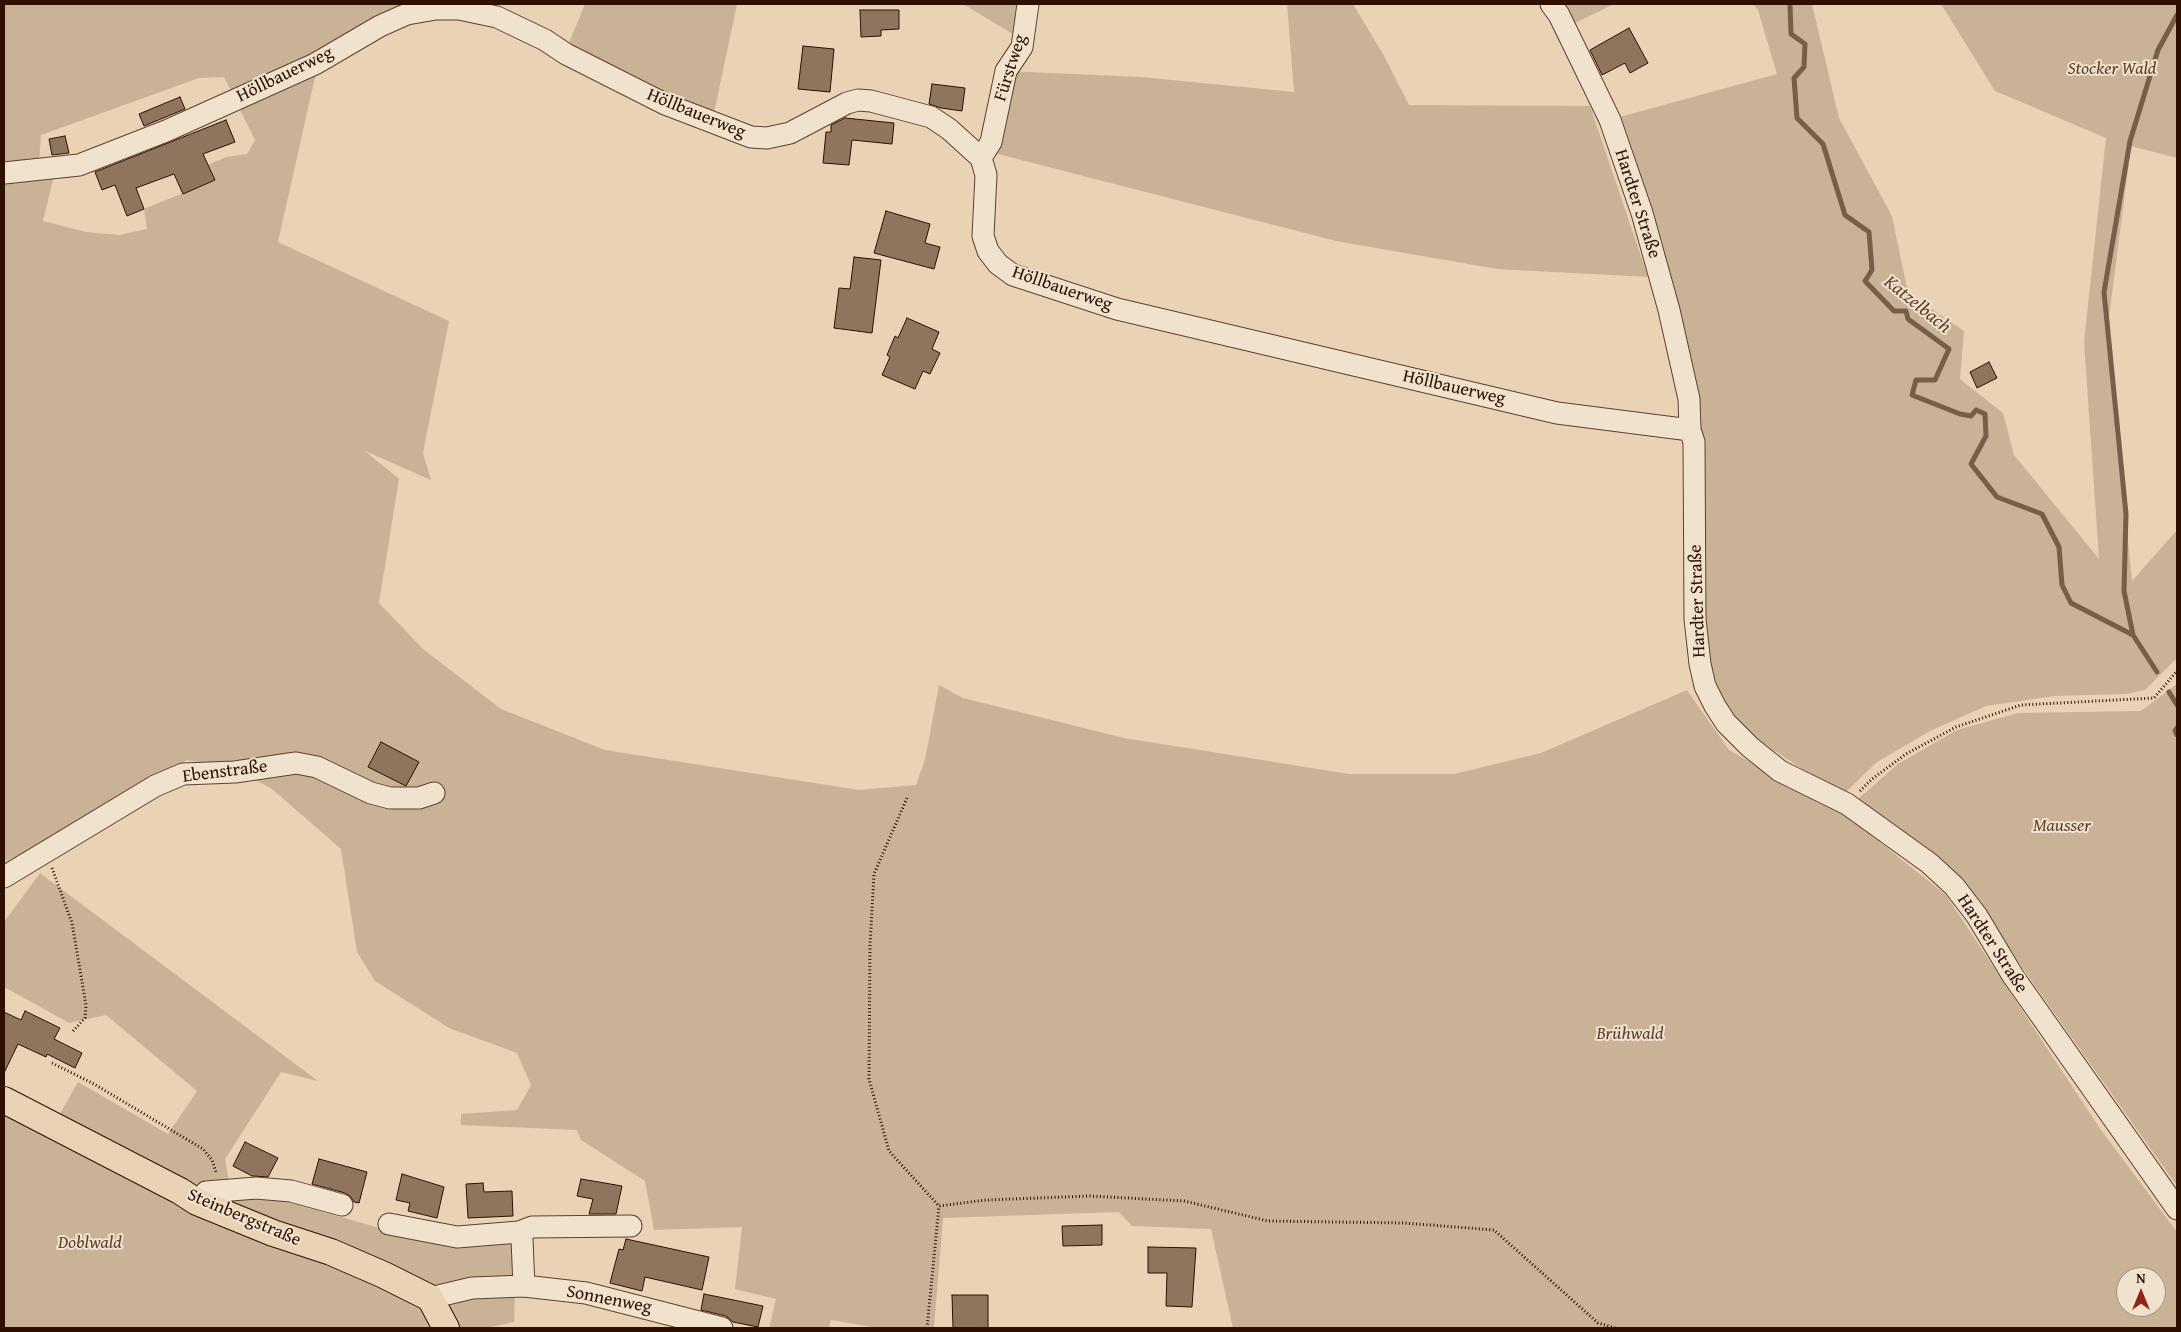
<!DOCTYPE html>
<meta charset="utf-8">
<style>
body{margin:0}
#map{position:relative;width:2181px;height:1332px;overflow:hidden;background:#ead3b4;font-family:"Gentium Book Plus",serif}
canvas{display:block}
.frame{position:absolute;inset:0;border:5px solid #2d1001;pointer-events:none}
.north{position:absolute;left:2116px;top:1267px;width:50px;height:50px;box-sizing:border-box;background:#f1e2ce;border:1px solid #a38e7c;border-radius:50%;rotate:0deg;font-size:14px;font-weight:700;line-height:20px;text-align:center;color:#2d1001}
.north::after{content:'';display:block;margin:auto;width:18px;height:22px;background:#8f2418;clip-path:polygon(50% 0,100% 100%,50% 72%,0 100%)}
</style>
<div id="map">
<canvas width="2181" height="1332"></canvas>
<div class="frame"></div>
<div class="north">N</div>
</div>
<script>
const ctx = document.querySelector('canvas').getContext('2d');
ctx.lineJoin = 'round';
function fill(path, color) { ctx.fillStyle = color; ctx.fill(path, 'evenodd'); }
const toPath = rows => new Path2D(rows.map(r => 'M' + r).join(''));
function strokePath(path, color, width, dash) { ctx.strokeStyle = color; ctx.lineWidth = width; ctx.lineCap = dash ? 'butt' : 'round'; ctx.setLineDash(dash || []); ctx.stroke(path); }
function drawText(font, color, halo, rows, align = 'center') {
  ctx.font = font + ' "Gentium Book Plus",serif'; ctx.lineWidth = 4; ctx.setLineDash([]); ctx.textBaseline = 'middle'; ctx.strokeStyle = halo; ctx.fillStyle = color; for (const [text, x, y, turn = 0] of rows) {
    ctx.save(); ctx.translate(x, y); ctx.rotate((+turn || 0) * Math.PI / 180); ctx.textAlign = isNaN(turn) ? turn : align; if (halo) ctx.strokeText(text, 0, 0); ctx.fillText(text, 0, 0); ctx.restore();
  }
}
fill(toPath([
 [4,4,397,4,404,10,234,97,224,77,199,78,41,135,39,161,4,164],
 [585,4,737,4,713,118,566,50],
 [963,4,1026,4,1021,24,1011,33],
 [1287,4,1353,4,1383,54,1409,105,1590,106,1648,277,1497,269,1336,241,990,152,1006,71,1141,77,1294,92],
 [1549,4,1614,4,1565,28],
 [1753,4,1812,4,1839,118,1892,216,1908,293,1964,331,1960,379,2003,413,2014,455,2099,559,2084,342,2106,138,1995,91,1941,4,2177,4,2177,158,2131,146,2107,333,2132,581,2177,530,2177,658,2145,690,2126,694,2055,696,1986,706,1930,731,1877,762,1846,792,1804,770,1750,735,1723,705,1707,664,1695,401,1616,118,1777,74,1758,10],
 [316,73,278,242,449,321,423,453,431,480,365,451,399,479,379,603,423,649,501,709,605,750,859,790,916,785,925,760,939,685,963,698,1124,738,1349,774,1454,774,1541,753,1687,690,1729,750,1851,819,1946,895,2101,1130,2177,1232,2177,1328,1233,1328,1211,1229,1132,1226,1119,1212,943,1218,934,1328,877,1328,831,1320,829,1328,769,1328,776,1299,735,1289,742,1227,654,1230,645,1181,581,1140,577,1130,461,1125,461,1114,517,1110,531,1085,517,1053,449,1028,375,981,357,952,341,849,272,789,231,767,187,760,83,826,4,862,4,178,54,176,43,221,86,232,120,235,147,229,144,209,215,180,208,165,226,157,247,154,255,140,238,106],
 [2126,1277,2156,1277,2156,1307,2126,1307],
 [2177,684,2177,1186,2028,976,1984,910,1939,857,1858,799,1898,764,1957,730,2018,713,2141,711],
 [40,873,318,1081,281,1072,225,1159,229,1181,281,1200,383,1229,507,1238,516,1246,515,1279,477,1278,424,1287,241,1212,56,1121,78,1082,168,1134,197,1091,106,1015,69,1023,4,987,4,922],
 [4,1108,423,1303,436,1328,4,1328],
 [515,1291,514,1322,487,1328,459,1328,448,1305,452,1297]
]), '#cab296');
strokePath(toPath([
 [1790,4,1791,34,1805,44,1804,67,1794,78,1797,118,1823,144,1845,215,1869,232,1872,270,1865,281,1894,311,1906,311,1908,319,1949,349,1935,380,1916,380,1912,395,1960,414,1971,416,1976,410,1985,414,1986,436,1971,464,1997,497,2042,514,2059,547,2062,585,2071,603,2133,635,2157,672],
 [2133,635,2124,591,2126,514,2104,292,2130,141,2158,50,2177,15],
 [2169,692,2177,705],
 [2177,728,2175,731,2177,735]
]), '#785d48', 5);
const building = toPath([
 [860,10,899,10,899,29,881,30,881,36,861,37,860,10],
 [1629,28,1648,63,1630,73,1625,63,1602,75,1590,50,1629,28],
 [803,46,834,49,830,92,798,89,803,46],
 [932,84,965,88,962,111,941,108,929,104,932,84],
 [180,97,185,109,144,126,139,114,180,97],
 [845,118,894,123,892,144,852,140,849,165,823,163,826,132,831,132,831,125,845,118],
 [226,120,235,142,203,154,215,180,183,194,174,174,136,188,144,209,127,216,115,185,102,190,95,172,226,120],
 [65,136,69,153,52,155,49,139,65,136],
 [886,211,930,224,925,243,940,247,934,269,874,253,886,211],
 [854,257,881,260,872,333,834,328,839,288,850,289,854,257],
 [907,318,939,332,932,349,940,353,930,374,923,371,915,389,882,375,890,357,887,355,895,336,898,338,907,318],
 [1989,362,1997,378,1977,388,1970,372,1989,362],
 [381,742,419,762,406,786,368,767,381,742],
 [25,1011,60,1028,54,1039,82,1053,75,1068,47,1054,46,1057,18,1044,4,1073,4,1012,21,1020,25,1011],
 [245,1142,278,1158,268,1177,252,1176,233,1166,245,1142],
 [319,1159,367,1172,359,1203,354,1202,350,1196,345,1193,312,1184,319,1159],
 [402,1174,444,1187,437,1218,408,1211,410,1203,396,1200,402,1174],
 [581,1179,622,1186,616,1214,589,1214,593,1199,577,1196,581,1179],
 [483,1183,484,1192,512,1191,513,1216,468,1218,466,1184,483,1183],
 [1102,1225,1102,1245,1063,1246,1062,1226,1102,1225],
 [626,1239,709,1257,702,1290,645,1277,642,1291,610,1283,619,1249,623,1250,626,1239],
 [1148,1247,1196,1248,1192,1307,1166,1306,1167,1273,1148,1273,1148,1247],
 [704,1294,763,1306,758,1327,733,1322,726,1316,701,1310,704,1294],
 [952,1295,988,1295,988,1328,953,1328,952,1295]
]);
fill(building, '#8f755e');
strokePath(building, '#2d1001', 1);
const minor = toPath([
 [1551,4,1559,15,1610,120,1642,213,1669,310,1689,399,1690,430,1694,442,1695,619,1700,664,1705,686,1715,706,1726,723,1750,747,1780,771,1847,804,1929,863,1954,886,1977,916,2013,976,2177,1209],
 [981,158,991,142,1006,71,1022,47,1028,4],
 [4,173,79,165,166,131,315,64,380,26,407,14,436,9,459,9,497,17,545,40,566,54,665,104,751,137,767,138,790,133,847,103,858,100,871,101,931,117,949,129,981,158,986,175,983,236,988,251,998,264,1013,275,1117,309,1557,413,1690,430],
 [4,877,155,786,183,774,235,772,296,763,317,767,371,793,390,798,419,798,434,793],
 [197,1202,206,1192,256,1188,291,1191,342,1205],
 [389,1224,457,1237,519,1232,522,1239,524,1286],
 [519,1232,532,1227,631,1226],
 [430,1298,472,1288,524,1286,586,1293,722,1328]
]);
const major = toPath([
 [4,1100,180,1191,197,1202,273,1233,331,1252,384,1275,430,1298,446,1328]
]);
strokePath(minor, '#5c412e', 23);
strokePath(major, '#2d1001', 28);
strokePath(toPath([
 [1860,791,1872,779,1906,754,1956,727,2021,705,2154,698,2177,671],
 [907,798,874,874,870,945,869,1079,889,1151,939,1206,986,1200,1090,1196,1184,1201,1268,1221,1404,1223,1494,1230,1598,1323,1615,1328],
 [52,868,72,923,86,1005,85,1018,73,1031],
 [52,1063,94,1084,203,1149,212,1160,216,1172],
 [927,1328,939,1206]
]), '#2d1001', 3, [1, 2.5]);
strokePath(minor, '#f1e2ce', 21);
strokePath(major, '#ead3b4', 26);
drawText('18px', '#2d1001', '#f1e2ce', [
 ["Fürstweg",1011,68,-72],
 ["Höllbauerweg",285,75,-26],
 ["Höllbauerweg",696,114,22],
 ["Hardter Straße",1637,204,72],
 ["Höllbauerweg",1062,289,19],
 ["Höllbauerweg",1454,388,13],
 ["Hardter Straße",1698,601,-92],
 ["Ebenstraße",225,772,-7],
 ["Hardter Straße",1992,944,57],
 ["Steinbergstraße",244,1218,23],
 ["Sonnenweg",609,1300,11]
]);
drawText('italic 18px', '#5c412e', '#f1e2ce', [
 ["Stocker Wald",2112,69],
 ["Mausser",2062,826],
 ["Brühwald",1630,1034],
 ["Doblwald",90,1243]
]);
drawText('italic 19px', '#5f4430', '#f1e2ce', [
 ["Katzelbach",1917,305,39]
]);
</script>
